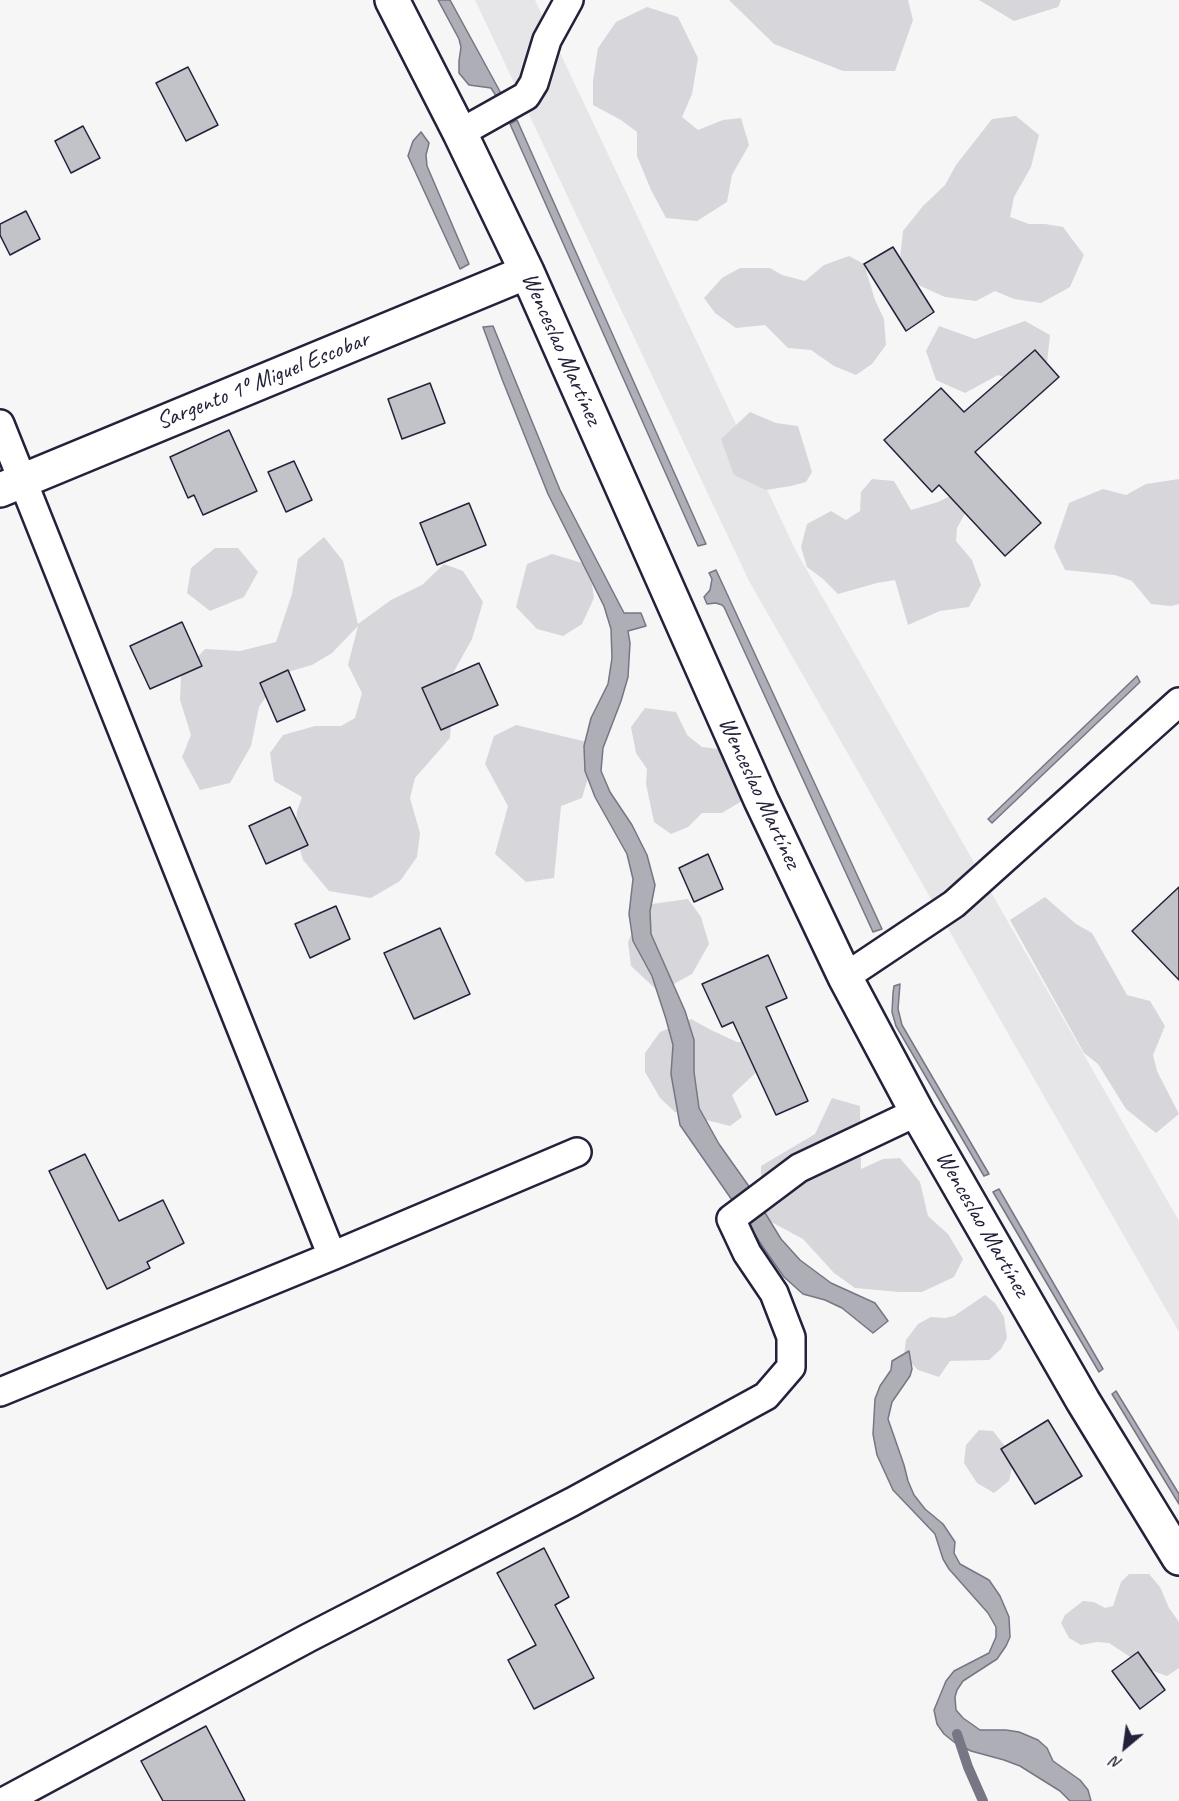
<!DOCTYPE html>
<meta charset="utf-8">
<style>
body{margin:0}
#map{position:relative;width:1179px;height:1801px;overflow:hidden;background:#f6f6f7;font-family:Caveat,sans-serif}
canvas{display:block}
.north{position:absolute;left:1095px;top:1717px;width:60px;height:60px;-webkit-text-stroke:4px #fff;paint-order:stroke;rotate:209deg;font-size:16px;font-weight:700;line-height:24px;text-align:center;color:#22223b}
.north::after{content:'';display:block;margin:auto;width:21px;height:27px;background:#22223b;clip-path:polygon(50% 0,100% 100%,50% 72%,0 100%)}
</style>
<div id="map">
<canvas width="1179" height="1801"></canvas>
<div class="north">N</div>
</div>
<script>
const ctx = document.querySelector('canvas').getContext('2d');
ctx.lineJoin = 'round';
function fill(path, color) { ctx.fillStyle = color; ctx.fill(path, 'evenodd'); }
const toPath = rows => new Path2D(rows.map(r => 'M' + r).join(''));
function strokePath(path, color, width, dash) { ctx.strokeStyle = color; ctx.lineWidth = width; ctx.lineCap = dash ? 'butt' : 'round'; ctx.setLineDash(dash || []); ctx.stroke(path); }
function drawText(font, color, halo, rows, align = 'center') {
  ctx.font = font + ' Caveat,sans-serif'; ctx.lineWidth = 4.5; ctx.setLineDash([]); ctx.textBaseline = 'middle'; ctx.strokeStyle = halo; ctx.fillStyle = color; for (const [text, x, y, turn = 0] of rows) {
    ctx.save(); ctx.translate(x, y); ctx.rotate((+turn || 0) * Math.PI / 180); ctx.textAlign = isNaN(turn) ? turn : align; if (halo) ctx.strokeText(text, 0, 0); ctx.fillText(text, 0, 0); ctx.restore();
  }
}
fill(toPath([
 [475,0,535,0,796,551,1179,1221,1179,1332,749,581]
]), '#e6e6e9');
fill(toPath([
 [729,0,908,0,913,20,895,71,843,71,774,44],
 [979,0,1061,0,1058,7,1014,21],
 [647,7,678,17,698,58,692,94,682,117,698,130,723,120,741,118,749,145,732,175,727,202,697,221,666,218,651,190,637,156,637,132,621,120,593,105,593,81,598,48,616,22],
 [1016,116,1039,135,1031,167,1014,197,1010,217,1029,224,1045,224,1063,227,1084,255,1070,287,1041,303,1014,299,995,291,976,301,945,297,916,284,900,259,903,231,923,206,945,185,956,165,992,119],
 [849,256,864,264,875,300,884,319,886,345,872,364,856,375,834,366,811,350,788,348,765,325,736,328,715,313,704,298,722,278,740,268,770,268,782,275,805,281,824,265],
 [1025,321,1050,335,1047,363,1014,381,998,375,965,393,936,380,926,351,939,326,975,339],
 [750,412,776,423,798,426,812,472,806,482,791,486,766,490,734,475,721,439],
 [872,479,894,481,911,510,938,502,961,491,969,506,957,528,956,541,972,560,981,585,969,607,940,611,908,625,895,580,877,583,838,594,823,579,807,567,801,547,807,524,831,511,846,520,860,511,861,492],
 [1179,479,1179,604,1171,606,1151,604,1132,581,1115,575,1065,570,1054,547,1069,503,1103,489,1126,495,1146,484],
 [324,537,343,561,358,624,391,600,422,585,444,564,463,571,483,602,472,639,447,684,452,710,450,738,415,778,410,798,420,833,417,857,400,881,371,898,329,891,303,860,295,833,297,811,302,797,274,781,270,753,283,735,315,726,341,726,355,718,362,693,348,665,358,626,332,653,312,665,281,674,259,707,251,746,230,783,200,790,182,757,191,735,180,700,181,675,205,649,240,651,276,642,292,594,298,559],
 [215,548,238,548,258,572,244,597,210,611,187,593,191,568],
 [552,554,589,565,594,598,582,624,563,636,537,629,516,607,527,564],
 [645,708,676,712,687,735,702,747,727,750,748,765,742,801,722,813,702,813,688,827,671,834,654,822,646,784,647,769,636,753,631,727],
 [516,725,587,742,594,758,582,798,561,806,554,878,526,882,495,854,508,806,485,764,494,736],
 [1045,897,1076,924,1092,933,1127,995,1150,1001,1165,1026,1153,1055,1157,1071,1179,1114,1156,1133,1126,1109,1098,1064,1084,1053,1010,920],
 [688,899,701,917,709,944,692,974,659,992,631,966,628,942,645,905],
 [691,1019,711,1030,737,1042,751,1042,765,1064,732,1095,742,1117,730,1126,675,1112,660,1098,645,1072,645,1053,660,1032],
 [832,1098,860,1106,861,1169,883,1159,900,1158,920,1182,928,1216,948,1234,963,1259,954,1277,922,1292,899,1292,855,1288,834,1273,803,1239,762,1217,761,1166,815,1134],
 [985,1295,995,1303,1004,1317,1007,1338,1001,1349,989,1360,950,1361,939,1377,918,1370,904,1356,906,1340,918,1324,931,1317,945,1318,954,1316],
 [979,1430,993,1431,1009,1451,1012,1467,1009,1481,994,1493,977,1483,964,1463,966,1445],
 [1129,1574,1149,1574,1160,1587,1169,1608,1179,1622,1179,1668,1167,1676,1150,1670,1109,1643,1097,1642,1081,1645,1069,1638,1061,1623,1065,1615,1083,1601,1094,1602,1105,1608,1113,1606,1121,1582]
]), '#d7d7db');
const water = toPath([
 [438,0,450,0,503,97,498,99,491,88,469,85,459,73,459,61,461,47,459,39,438,0],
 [517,120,706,544,698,546,510,124,517,120],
 [421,132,429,143,426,155,427,166,469,264,460,269,408,156,413,141,421,132],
 [493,326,560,490,624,613,641,613,646,626,628,631,630,643,628,677,621,701,603,748,601,771,610,792,632,825,647,855,655,885,650,911,651,934,685,1011,694,1040,694,1072,699,1108,719,1144,748,1185,781,1239,800,1260,831,1283,875,1303,888,1321,873,1333,842,1308,825,1300,803,1294,784,1277,765,1250,732,1200,680,1125,671,1074,673,1045,666,1019,652,976,633,941,629,914,633,879,627,854,595,797,585,771,584,746,591,718,608,684,612,658,611,629,604,606,548,494,502,379,483,327,493,326],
 [716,570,882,929,873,932,724,607,722,605,716,603,707,604,704,597,710,590,712,579,709,573,716,570],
 [1137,676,1140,682,992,823,988,819,1137,676],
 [900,984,898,1009,902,1025,989,1174,984,1176,896,1026,892,1012,893,993,894,986,900,984],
 [999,1189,1103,1369,1099,1372,993,1192,999,1189],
 [909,1351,912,1369,910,1376,892,1402,888,1419,904,1465,908,1481,914,1495,925,1509,943,1524,955,1542,954,1553,960,1564,989,1580,1000,1596,1009,1617,1010,1637,1006,1646,997,1659,963,1681,957,1690,955,1697,956,1710,963,1718,980,1730,1006,1730,1019,1732,1038,1740,1047,1748,1053,1761,1080,1780,1088,1790,1091,1801,1070,1801,1060,1791,1020,1766,1004,1760,971,1751,954,1742,944,1734,937,1724,934,1710,946,1681,954,1671,989,1653,996,1637,996,1627,988,1613,949,1569,943,1559,935,1534,893,1490,877,1455,873,1434,875,1399,880,1386,891,1370,892,1361,909,1351],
 [1116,1391,1179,1494,1179,1504,1112,1394,1116,1391]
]);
fill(water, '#aeaeb7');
strokePath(water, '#767685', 1.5);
strokePath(toPath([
 [957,1734,968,1767,983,1801]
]), '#767685', 10);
const building = toPath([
 [188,67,218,125,186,141,156,83,188,67],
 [83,126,100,158,71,173,55,141,83,126],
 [26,211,40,239,10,255,0,235,0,224,26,211],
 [893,247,934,312,906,331,864,264,893,247],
 [1035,350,1059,377,975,452,1041,523,1005,556,939,485,932,492,884,440,941,388,964,412,1035,350],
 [430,383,445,423,402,439,388,399,430,383],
 [229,430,257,491,203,515,194,495,188,498,170,457,229,430],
 [294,461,312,500,286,512,268,472,294,461],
 [469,503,486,545,437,565,420,523,469,503],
 [182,622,202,666,150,689,130,646,182,622],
 [479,663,498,705,441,730,422,688,479,663],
 [288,670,305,710,277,722,260,683,288,670],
 [290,807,308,845,266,864,249,826,290,807],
 [708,854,723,889,694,902,679,868,708,854],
 [1179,887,1179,980,1132,931,1179,887],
 [336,906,350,939,310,958,295,924,336,906],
 [440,928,470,994,414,1019,384,953,440,928],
 [768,955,787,998,766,1007,808,1101,776,1115,733,1022,722,1027,702,984,768,955],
 [85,1154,119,1221,163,1200,184,1243,147,1262,150,1268,107,1289,49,1171,85,1154],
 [1048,1420,1082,1476,1035,1504,1001,1449,1048,1420],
 [544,1548,569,1597,555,1605,594,1678,534,1709,508,1660,536,1645,497,1573,544,1548],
 [1138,1652,1165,1690,1140,1709,1112,1671,1138,1652],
 [206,1726,245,1801,163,1801,141,1761,206,1726]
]);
fill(building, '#c2c2c9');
strokePath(building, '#22223b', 1.5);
const street = toPath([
 [460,133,526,96,534,83,547,40,569,0],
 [0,424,332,1256],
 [845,977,954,904,1179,702],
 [0,1392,332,1256,577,1152],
 [5,1801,308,1638,572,1502,766,1396,791,1367,791,1337,774,1293,747,1253,731,1219,799,1168,917,1112]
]);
const secondary = toPath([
 [392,0,460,133,527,272,761,800,845,977,917,1112,1083,1401,1179,1558],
 [0,490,527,272]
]);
strokePath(street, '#22223b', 32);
strokePath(secondary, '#22223b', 38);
strokePath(street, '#fff', 27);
strokePath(secondary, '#fff', 33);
drawText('24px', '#22223b', '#fff', [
 ["Wenceslao Martínez",561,349,66],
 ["Sargento 1º Miguel Escobar",263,381,-22],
 ["Wenceslao Martínez",759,793,65],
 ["Wenceslao Martínez",982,1224,60]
]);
</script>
